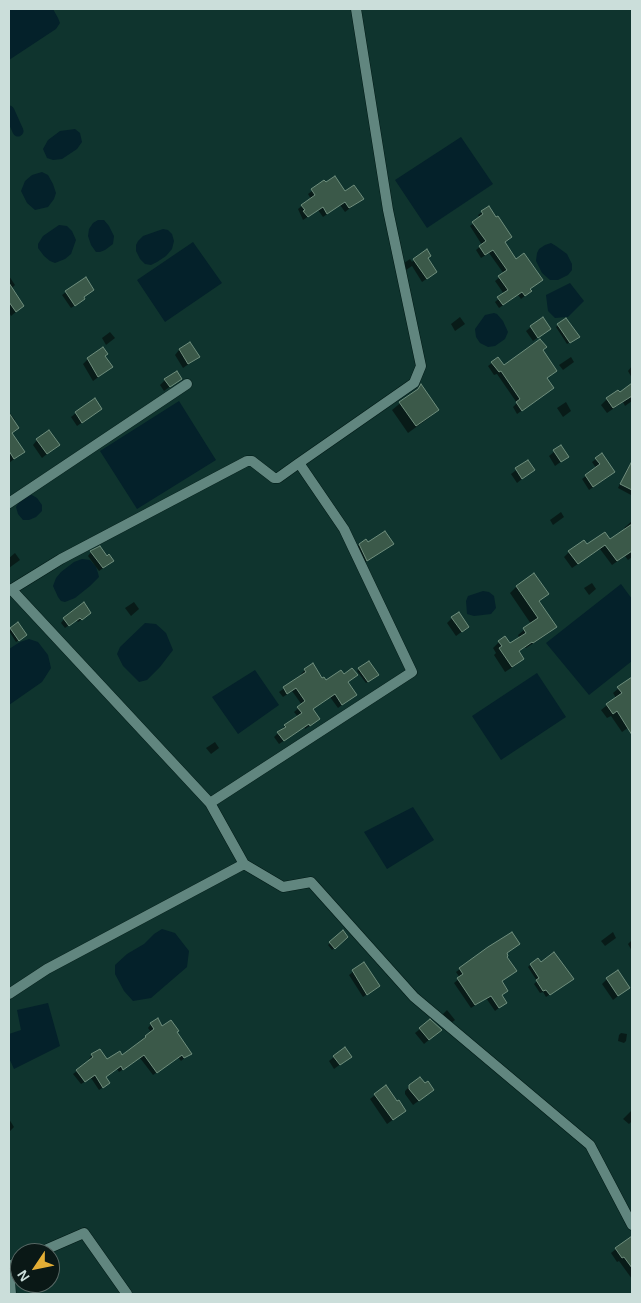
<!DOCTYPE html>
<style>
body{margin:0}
#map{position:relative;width:641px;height:1303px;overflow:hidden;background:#0f342e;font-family:Arial,sans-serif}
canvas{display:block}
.frame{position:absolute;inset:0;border:10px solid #cbdeda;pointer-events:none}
.north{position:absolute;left:10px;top:1243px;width:50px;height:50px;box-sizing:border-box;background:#0a1816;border:1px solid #576764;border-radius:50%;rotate:236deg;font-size:14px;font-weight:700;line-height:20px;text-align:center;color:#cbdeda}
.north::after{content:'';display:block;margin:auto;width:18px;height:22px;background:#e4ae35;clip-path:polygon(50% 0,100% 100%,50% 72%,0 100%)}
</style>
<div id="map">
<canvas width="641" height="1303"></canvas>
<div class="frame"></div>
<div class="north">N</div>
</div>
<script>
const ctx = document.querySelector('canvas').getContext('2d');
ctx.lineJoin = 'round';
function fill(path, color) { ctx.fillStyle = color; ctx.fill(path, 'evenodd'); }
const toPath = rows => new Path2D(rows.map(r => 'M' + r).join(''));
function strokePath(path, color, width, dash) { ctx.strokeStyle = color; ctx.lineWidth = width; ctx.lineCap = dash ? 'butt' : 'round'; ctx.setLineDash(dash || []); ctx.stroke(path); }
fill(toPath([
 [9,9,53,9,58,18,60,23,56,29,9,60],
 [75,129,80,133,82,142,77,149,62,159,53,160,47,158,43,149,48,140,60,131],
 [461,137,493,184,427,228,395,180],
 [42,172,48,175,53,184,56,193,54,199,48,207,35,210,27,203,21,191,25,181,32,175],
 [98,220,104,220,109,226,114,236,113,244,105,250,100,252,96,252,91,245,88,236,89,229,93,223],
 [59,225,67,226,72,231,76,240,71,254,65,259,55,263,50,261,44,256,38,248,38,244,43,236],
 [163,229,168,230,172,234,174,241,172,249,166,256,157,262,151,265,145,264,140,259,136,251,136,245,138,241,143,236],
 [193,242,222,283,165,322,137,280],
 [551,243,556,246,567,254,572,264,572,270,568,275,558,280,550,280,542,273,536,261,537,253,539,249,545,245],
 [570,283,584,301,568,317,555,318,548,311,546,295],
 [494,313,497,314,503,321,508,332,505,339,495,346,488,347,480,343,476,337,475,329,485,315],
 [179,401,216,460,137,509,100,451],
 [28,495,32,495,37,498,42,505,42,511,36,517,29,520,23,520,18,514,16,507,19,502],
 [82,559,90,560,96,567,98,573,99,577,90,586,75,598,65,602,61,601,58,597,53,586,56,578,61,572,74,562],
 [621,584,632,599,632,661,589,695,546,643],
 [483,591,489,592,494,596,496,608,491,614,474,616,467,614,466,601,468,596],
 [145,623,156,624,166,633,173,650,160,667,147,680,139,682,123,666,117,654,120,647],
 [29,639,38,642,48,655,51,668,42,682,9,705,9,649,20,642],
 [255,670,279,705,238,734,212,697],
 [537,673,566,717,501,760,472,716],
 [413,807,434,840,387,869,364,832],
 [162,929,175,933,189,951,187,967,151,998,133,1001,124,991,115,974,115,965,127,954,144,944,154,934],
 [48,1003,60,1046,14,1069,9,1058,9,1034,21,1030,17,1010]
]), '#04212a');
fill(toPath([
 [324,182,358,202,345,212,340,205,323,217,318,210,303,220,298,209,311,199,308,194],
 [482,212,511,237,504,243,515,260,541,280,529,290,526,295,521,299,518,295,499,308,495,302,504,294,495,281,504,274,489,253,481,258,476,250,482,245,470,226,480,218,478,215],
 [410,259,412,262,414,260,427,259,432,275,422,282,412,266,406,270,404,263],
 [9,276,15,285,11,289,23,306,11,316,9,312],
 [66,292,83,297,80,302,71,308,62,295],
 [460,317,465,324,455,331,451,324],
 [566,319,576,338,567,344,556,327],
 [531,327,549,329,533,341,526,331],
 [110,332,115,338,106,345,102,338],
 [190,344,198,357,193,361,183,368,175,355,179,350],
 [542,351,548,392,517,414,513,407,517,403,497,374,494,375,488,366,492,363,504,367],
 [104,356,112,367,93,381,83,364,88,359],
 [571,357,574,362,563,370,559,365],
 [632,366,632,378,628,371],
 [180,379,164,391,160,385,165,380],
 [632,385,632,401,625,406,623,402,607,413,601,405,607,399,619,394],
 [421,386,437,410,430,417,408,433,392,410],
 [566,402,571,411,563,417,557,408],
 [101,409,96,413,77,426,71,417,76,413],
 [9,412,15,420,13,422,14,431,9,435],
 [37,440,58,445,42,458,33,445],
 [18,445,18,456,9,463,9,452],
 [560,447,562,461,555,466,549,456],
 [596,459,610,476,589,490,582,479,596,468,592,462],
 [527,462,533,470,517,483,511,474],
 [632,464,632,494,631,495,618,488,627,469],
 [561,512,564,517,553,525,550,520],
 [632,521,632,557,628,560,625,556,612,565,600,549,572,568,564,557,569,552,610,540,626,530,624,528],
 [368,544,392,544,387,548,362,564,355,549,359,545],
 [91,552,109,564,99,571,88,556],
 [15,553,20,560,9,568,9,558],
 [592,583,596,589,589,595,584,588],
 [517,586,547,594,538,602,555,627,549,633,526,648,525,647,518,652,523,658,516,665,505,672,494,655,496,653,493,648,499,642,510,645,520,639,518,635,531,624,510,593],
 [134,602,139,609,131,616,125,608],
 [86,616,78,622,76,620,65,628,61,623,64,619],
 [452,618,468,627,456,636,447,623],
 [11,629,24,637,16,642,9,631],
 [359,669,375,677,366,683,357,671],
 [305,670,326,682,351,698,338,708,330,697,311,709,314,723,305,729,304,727,279,744,274,737,285,726,298,717,294,712,302,705,292,691,283,697,279,692,302,676,301,674],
 [632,677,632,725,622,732,611,716,607,718,601,710,616,698,613,693],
 [215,742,219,748,211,754,206,748],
 [343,932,346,937,332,950,328,945],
 [613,932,616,938,605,946,601,941],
 [632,940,632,951,628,944],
 [519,944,506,954,505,957,511,975,501,982,507,991,501,996,505,1003,495,1011,486,998,471,1008,454,983,460,978,456,972,460,969],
 [364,963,378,986,363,997,349,975],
 [540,964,570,981,546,997,543,992,540,993,534,984,537,981,528,967,530,965],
 [607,979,628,988,613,1000,602,984],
 [447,1010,455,1020,451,1023,442,1015],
 [151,1024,176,1032,190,1053,181,1061,178,1057,153,1075,140,1058,119,1072,117,1069,104,1077,105,1086,99,1090,91,1078,81,1084,73,1074,90,1061,89,1059,92,1055,107,1061,122,1056,151,1032,148,1028],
 [420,1029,436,1034,424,1044,415,1033],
 [621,1033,627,1034,626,1041,624,1043,618,1041,619,1035],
 [334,1057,350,1057,334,1069,329,1061],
 [410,1086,428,1094,413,1105,405,1094,405,1091],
 [375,1095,405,1111,387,1124,370,1099],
 [632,1110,632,1121,629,1124,623,1119],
 [9,1119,14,1127,9,1132],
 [632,1238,632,1279,619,1261,617,1262,611,1253,616,1249]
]), '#0007');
strokePath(toPath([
 [9,111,18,131]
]), '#04212a', 11);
const building = toPath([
 [335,176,345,191,354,185,364,199,349,208,345,202,327,214,323,207,308,217,303,211,305,210,301,205,315,195,311,189,324,180,326,182,335,176],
 [489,206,496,217,498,216,512,237,505,242,516,259,524,253,543,280,530,289,532,291,525,296,522,292,503,305,497,297,508,290,498,276,507,270,493,250,485,255,479,246,486,241,472,222,483,214,481,211,489,206],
 [427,249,431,256,428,258,437,272,427,279,413,259,427,249],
 [86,277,94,290,84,297,85,299,75,306,65,291,86,277],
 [9,283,24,306,16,312,9,302,9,283],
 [543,317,551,329,538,338,530,326,543,317],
 [566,318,580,337,570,343,557,324,566,318],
 [540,339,547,347,543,350,557,371,547,378,554,388,522,411,516,402,520,399,501,371,499,372,491,362,498,357,504,365,540,339],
 [190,342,200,357,188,364,179,349,190,342],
 [103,347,108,354,105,356,113,367,98,377,87,358,103,347],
 [177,371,182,379,170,387,164,379,177,371],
 [632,383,632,396,613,408,606,398,618,390,620,392,632,383],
 [421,384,439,410,416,426,399,402,418,389,421,384],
 [95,398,102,409,82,423,75,412,95,398],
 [9,413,19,428,12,433,25,452,14,459,9,451,9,413],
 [49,430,60,445,47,454,36,439,49,430],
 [561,445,569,457,561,462,553,450,561,445],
 [602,453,615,472,593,487,585,475,600,464,595,458,602,453],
 [528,460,535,470,522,479,515,468,528,460],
 [632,461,632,490,620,484,632,461],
 [632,524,632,551,617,561,605,545,578,564,568,551,584,540,587,544,605,532,610,539,632,524],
 [385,531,394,544,367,561,359,544,366,539,368,542,385,531],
 [100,546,107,556,109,554,114,561,103,568,90,551,100,546],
 [534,573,549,594,539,601,557,627,533,643,532,642,519,651,524,659,512,667,499,648,502,646,498,641,505,636,510,643,526,633,523,628,538,618,516,586,534,573],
 [84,602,91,613,82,620,80,618,69,626,63,618,84,602],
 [459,612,469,627,462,632,451,617,459,612],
 [18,622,27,635,19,641,10,628,18,622],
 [369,661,379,675,368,682,358,668,369,661],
 [313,663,322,678,324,677,326,680,341,670,344,674,352,668,358,675,348,682,357,695,342,705,335,694,313,709,320,719,310,726,309,724,284,741,277,732,286,727,284,725,302,713,297,707,305,701,296,688,287,694,283,687,306,672,304,669,313,663],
 [632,677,632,735,617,711,613,714,606,704,622,693,617,687,632,677],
 [343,930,348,937,335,949,329,942,343,930],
 [512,932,520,944,507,953,508,956,507,957,517,971,502,981,508,991,502,995,507,1003,499,1008,491,996,475,1005,457,978,463,974,459,968,488,947,512,932],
 [554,952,574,979,550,995,546,990,543,991,536,980,539,978,530,964,538,958,541,962,554,952],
 [364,962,380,986,367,995,352,970,364,962],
 [618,970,630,988,618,996,606,978,618,970],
 [158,1018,162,1026,171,1020,179,1031,177,1032,192,1054,184,1058,182,1055,157,1073,144,1055,123,1070,121,1066,106,1077,110,1083,103,1088,95,1075,85,1082,76,1070,93,1057,91,1054,100,1049,107,1059,120,1051,122,1055,146,1037,145,1036,154,1029,150,1023,158,1018],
 [430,1019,442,1030,429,1040,419,1028,430,1019],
 [345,1047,352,1057,340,1065,333,1056,345,1047],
 [420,1077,425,1083,428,1081,434,1090,419,1101,409,1089,409,1085,420,1077],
 [386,1085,397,1101,399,1100,406,1111,393,1120,374,1094,386,1085],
 [632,1236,632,1268,624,1257,622,1258,615,1248,632,1236]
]);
fill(building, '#3b5949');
strokePath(building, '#6f8e7d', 1);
const street = toPath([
 [299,463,414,383,421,366,388,210,356,9],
 [9,503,12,501,187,384],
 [11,589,210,803,244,864],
 [9,591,61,559,247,461,252,461,274,478,278,478,299,463,344,529,412,672,210,803],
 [9,994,47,969,244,864,283,887,311,882,414,997,590,1145,632,1225],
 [38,1253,84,1233,127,1294],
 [9,1266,20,1261],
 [9,1269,11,1294]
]);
strokePath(street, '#011a16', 11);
strokePath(street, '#61867f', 10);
</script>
